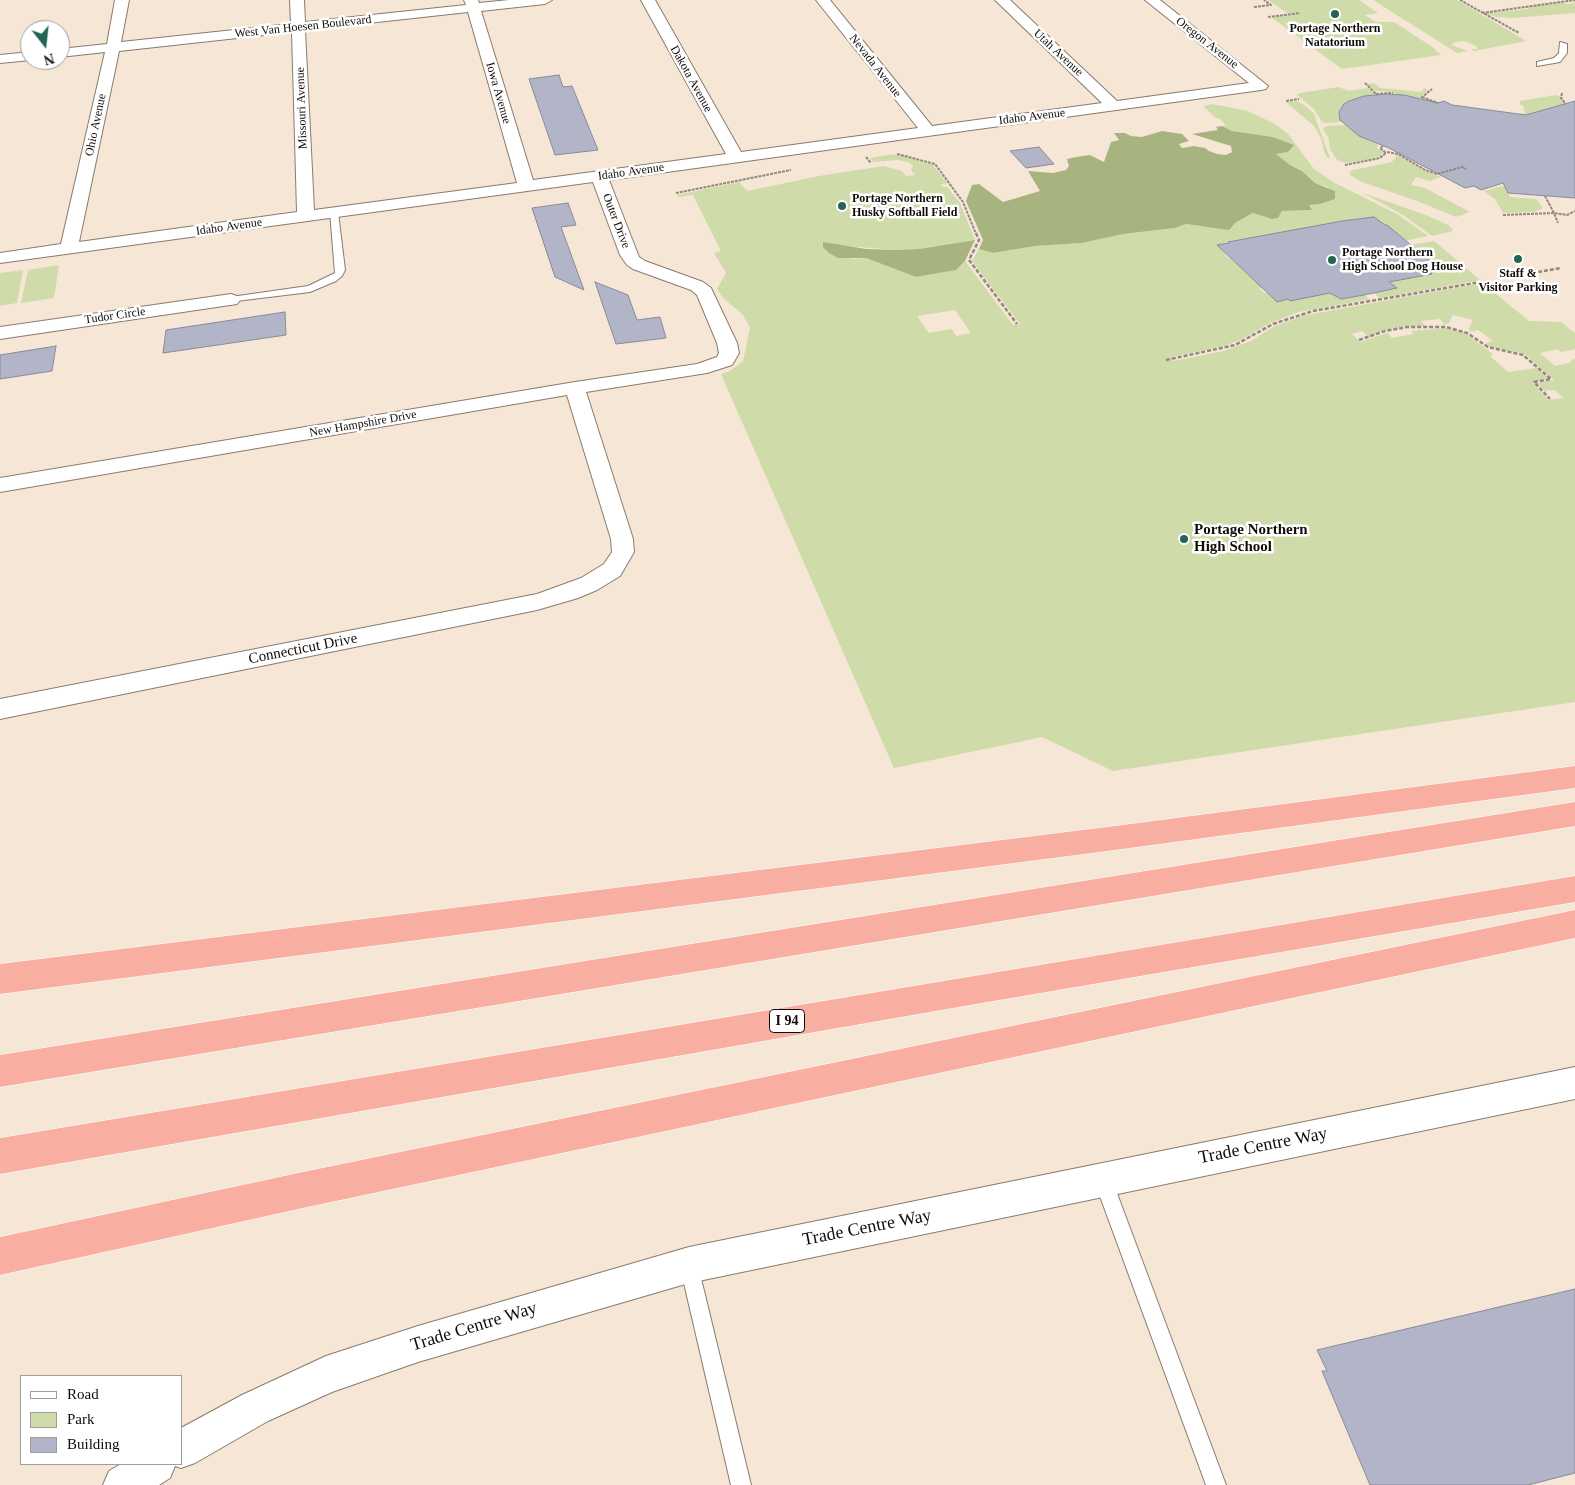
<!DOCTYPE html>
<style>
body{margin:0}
#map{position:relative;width:1575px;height:1485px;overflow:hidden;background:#f5e6d6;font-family:Georgia,serif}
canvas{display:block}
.legend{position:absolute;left:20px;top:1375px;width:162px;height:90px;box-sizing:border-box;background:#fff;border:1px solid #9f9d9c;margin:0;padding:6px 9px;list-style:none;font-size:15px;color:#100b07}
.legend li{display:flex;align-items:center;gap:10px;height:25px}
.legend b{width:25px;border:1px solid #9f9d9c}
.north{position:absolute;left:20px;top:20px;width:50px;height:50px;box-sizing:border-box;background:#fff;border:1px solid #9f9d9c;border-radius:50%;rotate:164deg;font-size:14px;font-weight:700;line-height:20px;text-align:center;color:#100b07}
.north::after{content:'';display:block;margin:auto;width:18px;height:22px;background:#236554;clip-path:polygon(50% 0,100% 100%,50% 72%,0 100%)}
</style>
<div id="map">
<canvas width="1575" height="1485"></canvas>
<ul class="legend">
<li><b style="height:6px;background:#fff"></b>Road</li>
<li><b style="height:14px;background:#d0dbaa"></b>Park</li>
<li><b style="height:14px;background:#b2b4c7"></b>Building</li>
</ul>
<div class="north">N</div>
</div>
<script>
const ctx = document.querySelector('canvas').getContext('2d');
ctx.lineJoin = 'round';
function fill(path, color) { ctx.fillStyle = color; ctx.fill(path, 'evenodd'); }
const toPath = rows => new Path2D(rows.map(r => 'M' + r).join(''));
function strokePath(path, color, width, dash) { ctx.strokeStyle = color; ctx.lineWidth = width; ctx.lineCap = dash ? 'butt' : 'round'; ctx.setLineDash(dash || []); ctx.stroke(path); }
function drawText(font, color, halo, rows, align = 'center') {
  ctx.font = font + ' Georgia,serif'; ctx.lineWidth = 5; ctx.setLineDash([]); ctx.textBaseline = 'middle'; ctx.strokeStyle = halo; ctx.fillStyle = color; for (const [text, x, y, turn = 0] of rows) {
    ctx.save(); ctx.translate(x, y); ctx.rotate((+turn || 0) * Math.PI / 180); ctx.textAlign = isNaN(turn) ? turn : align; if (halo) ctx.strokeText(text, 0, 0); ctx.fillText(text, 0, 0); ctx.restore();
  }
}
fill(toPath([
 [1268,0,1359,0,1378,13,1365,15,1376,22,1394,22,1431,46,1441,55,1342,69,1271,17,1301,13,1287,13],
 [1373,0,1457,0,1526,41,1474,51,1471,49,1478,49,1476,47,1478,47,1472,44,1464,41,1455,42,1451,45,1468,51,1457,53],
 [1575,0,1575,13,1512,18,1496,17,1485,13,1529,9,1527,7,1561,2,1565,4,1575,3,1572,1],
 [1374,83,1380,88,1422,92,1424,88,1428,90,1419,98,1396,95,1393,92,1375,91,1367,84],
 [1339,87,1348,91,1368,88,1376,95,1349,101,1344,104,1339,112,1342,122,1325,123,1322,122,1314,109,1297,95,1300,93],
 [1556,95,1560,97,1565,104,1524,123,1522,113,1525,114,1523,105,1520,105,1520,101],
 [1297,101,1306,106,1314,114,1330,158,1328,158,1324,152,1321,138,1314,126,1286,102],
 [1212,104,1248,111,1275,124,1288,134,1314,169,1333,182,1397,214,1428,236,1404,241,1387,225,1361,218,1234,242,1228,242,1229,243,1218,245,1229,259,1231,259,1261,287,1260,289,1264,293,1267,293,1277,302,1288,299,1290,301,1329,292,1341,299,1364,295,1370,299,1299,312,1270,323,1240,340,1224,346,1171,357,1174,361,1223,351,1251,341,1275,326,1306,315,1483,283,1529,321,1561,322,1575,333,1575,349,1561,352,1558,349,1540,353,1555,366,1572,362,1571,360,1575,359,1575,702,1113,771,1042,737,894,768,721,374,730,371,743,361,750,328,743,315,723,298,717,289,726,273,714,253,721,251,693,195,678,197,677,195,739,182,747,191,819,176,884,166,902,171,906,176,915,175,911,170,913,166,908,162,898,160,873,162,870,158,894,154,932,164,947,183,941,185,943,187,947,187,960,203,975,240,919,249,896,250,846,246,851,259,866,258,916,277,956,270,965,261,1013,325,1020,324,972,261,979,249,993,253,1035,246,1082,243,1123,234,1175,228,1186,224,1200,226,1235,223,1254,213,1272,219,1278,218,1282,211,1311,210,1309,205,1335,199,1328,187,1315,183,1302,171,1290,165,1275,154,1288,152,1293,145,1273,137,1231,131,1222,126,1226,125,1219,118,1216,118,1203,106],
 [955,310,971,333,956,336,952,329,929,333,917,316],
 [1453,315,1473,320,1469,328,1470,332,1478,330,1493,341,1486,343,1490,347,1525,354,1554,380,1537,383,1545,391,1555,390,1563,398,1548,400,1532,382,1548,378,1537,368,1508,372,1490,356,1493,354,1466,334,1447,328,1411,331,1414,334,1392,338,1387,333,1360,342,1352,334,1362,331,1369,337,1384,330,1406,326,1425,326,1421,321,1440,319,1445,325,1449,323],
 [1345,125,1359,136,1378,144,1377,148,1383,152,1381,156,1376,158,1347,163,1338,161,1330,149,1329,139,1323,129,1326,126],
 [1397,155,1425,171,1441,177,1430,181,1416,177,1411,185,1425,188,1470,212,1456,217,1417,201,1362,182,1350,175,1350,172,1353,170,1392,162],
 [1502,186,1504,186,1510,197,1536,199,1543,208,1535,212,1503,213,1495,199,1484,191],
 [1363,193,1426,215,1450,226,1453,231,1432,236,1403,215],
 [1434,241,1480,280,1380,298,1374,293,1396,288,1387,280,1424,274,1431,274,1430,273,1440,271,1430,262,1432,261,1409,245],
 [59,265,54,298,21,303,28,270],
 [23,270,17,303,0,306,0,273]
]), '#d0dbaa');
fill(toPath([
 [1222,126,1232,131,1273,137,1294,145,1288,152,1276,154,1290,165,1302,171,1315,183,1335,191,1335,199,1320,204,1309,205,1312,210,1282,211,1278,218,1272,219,1253,213,1235,223,1229,230,1186,224,1175,228,1123,234,1082,243,1035,246,993,253,979,249,983,240,966,201,972,185,979,184,1003,202,1040,191,1028,171,1053,173,1066,170,1069,166,1067,159,1076,157,1090,155,1104,162,1111,142,1119,140,1114,133,1125,133,1131,136,1142,137,1162,131,1182,134,1189,141,1179,144,1182,148,1194,146,1205,148,1209,151,1217,154,1226,155,1232,152,1231,146,1192,134,1218,130,1216,127],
 [975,240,965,261,956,270,916,277,866,258,838,258,829,253,823,247,823,242,866,249,896,250,919,249]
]), '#a8b480');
const building = toPath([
 [559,75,563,87,572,86,598,150,555,155,529,79,559,75],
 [1386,94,1404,95,1438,103,1444,101,1452,105,1526,115,1575,101,1575,198,1508,193,1503,183,1481,190,1474,186,1465,188,1389,148,1359,136,1340,120,1339,112,1344,104,1349,101,1364,96,1386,94],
 [1039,147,1054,164,1026,168,1010,151,1039,147],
 [568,203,576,225,561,227,584,290,555,277,532,208,568,203],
 [1374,217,1385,225,1387,225,1441,270,1430,273,1432,274,1389,282,1397,288,1364,295,1341,299,1330,293,1290,301,1288,299,1277,302,1217,245,1229,243,1228,242,1342,221,1374,217],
 [595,282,628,295,637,320,660,317,666,338,616,344,595,282],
 [285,312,286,335,163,353,166,330,285,312],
 [56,346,52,371,0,379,0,355,56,346],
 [1575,1289,1575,1473,1528,1485,1370,1485,1322,1371,1327,1371,1317,1350,1575,1289]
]);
fill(building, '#b2b4c7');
strokePath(building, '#888a9c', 1);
const lane = toPath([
 [1560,42,1567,44,1567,53,1560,62,1537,66,1537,62,1554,58,1559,53,1560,42],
 [334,209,338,212,345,270,342,276,336,281,310,292,228,302,226,300,231,297,308,286,335,273,330,212,334,209],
 [1103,1171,1109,1174,1112,1180,1226,1485,1206,1485,1094,1180,1097,1174,1103,1171],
 [689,1257,696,1259,698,1266,751,1485,731,1485,680,1266,682,1259,689,1257]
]);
const street = toPath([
 [115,0,129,0,121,42,291,24,290,0,304,0,305,22,466,5,464,0,478,0,479,3,509,0,552,0,545,4,481,11,533,180,726,154,641,0,655,0,741,152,918,128,816,0,830,0,932,126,1102,103,995,0,1010,0,1117,101,1249,83,1145,0,1160,0,1268,86,1266,89,1261,90,609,180,639,257,645,261,703,282,711,288,737,343,739,353,732,365,707,373,586,392,633,539,634,552,620,576,597,590,578,598,537,610,0,719,0,699,537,594,581,578,604,564,612,552,611,539,567,395,0,492,0,478,575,382,697,364,717,357,719,353,717,343,697,295,691,290,633,269,627,265,620,255,593,182,0,263,0,253,61,244,105,52,60,57,60,49,107,44,115,0],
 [468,12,517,183,314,210,305,30,468,12],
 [292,32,297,212,79,242,119,51,292,32],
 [30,52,31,60,0,63,0,55,30,52],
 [231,294,237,296,240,300,237,304,0,339,0,327,231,294],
 [1575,1067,1575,1099,689,1283,418,1362,332,1392,268,1421,195,1463,181,1468,175,1466,170,1478,159,1485,103,1485,109,1471,121,1464,181,1464,181,1428,242,1395,326,1356,418,1326,689,1247,1575,1067]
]);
const highway = toPath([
 [1575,766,1575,788,1115,850,0,994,0,964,1115,826,1575,766],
 [1575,802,1575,826,0,1087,0,1055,1575,802],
 [1575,876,1575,902,976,1004,0,1174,0,1138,1575,876],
 [1575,910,1575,938,303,1208,0,1275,0,1237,303,1172,1575,910]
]);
strokePath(lane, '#897b6d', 2);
strokePath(street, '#897b6d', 2);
strokePath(highway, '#fff', 1);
strokePath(toPath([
 [1460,0,1519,33],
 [1254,7,1271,5,1264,0],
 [1482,13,1575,0],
 [1268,17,1300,13],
 [1365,83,1377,95],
 [1562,93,1561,98,1566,104],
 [1376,94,1393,93],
 [1422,97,1438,103],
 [1421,98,1432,89],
 [1286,101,1299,99],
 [1387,152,1398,154,1425,170,1437,174,1462,167,1466,169],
 [897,154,935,164,963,202,976,234],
 [866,157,871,163],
 [1345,165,1380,158,1386,153,1380,148,1383,146],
 [676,193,791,170],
 [1545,196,1554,213,1567,215,1575,211],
 [1503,215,1554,213,1558,223]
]), '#93897e', 2, [3, 1]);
strokePath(toPath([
 [976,233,979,240,969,260,1017,324],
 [1538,272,1561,268],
 [1513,276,1522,274],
 [1359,340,1385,331,1407,327,1446,327,1467,333,1488,347,1523,355,1551,379,1534,382,1550,399],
 [1166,360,1235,345,1273,324,1313,311,1486,281]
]), '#93897e', 2.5, [4, 2]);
fill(lane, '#fff');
fill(street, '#fff');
fill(highway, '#f8afa1');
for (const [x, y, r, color] of [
 [1335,14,5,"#236554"],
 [842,206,5,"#236554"],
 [1518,259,5,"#236554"],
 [1332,260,5,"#236554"],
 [1184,539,5,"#236554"]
]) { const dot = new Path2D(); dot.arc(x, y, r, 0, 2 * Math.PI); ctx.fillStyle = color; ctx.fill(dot); strokePath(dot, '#fff', 2); }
drawText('12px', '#100b07', '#fff', [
 ["West Van Hoesen Boulevard",303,27,-6],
 ["Oregon Avenue",1207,43,38],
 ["Utah Avenue",1058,53,43],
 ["Nevada Avenue",875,66,52],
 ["Dakota Avenue",691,79,61],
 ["Iowa Avenue",498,93,74],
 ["Missouri Avenue",302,108,-92],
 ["Idaho Avenue",1032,117,-7],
 ["Ohio Avenue",96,125,-78],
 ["Idaho Avenue",631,172,-8],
 ["Outer Drive",616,221,69],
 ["Idaho Avenue",229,227,-8],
 ["Tudor Circle",115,316,-8],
 ["New Hampshire Drive",363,424,-10]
]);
drawText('bold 12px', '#100b07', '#fff', [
 ["Portage Northern",1335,29],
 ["Natatorium",1335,43],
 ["Portage Northern",852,199,"left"],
 ["Husky Softball Field",852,213,"left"],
 ["Portage Northern",1342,253,"left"],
 ["High School Dog House",1342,267,"left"],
 ["Staff &",1518,274],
 ["Visitor Parking",1518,288]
]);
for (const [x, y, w] of [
 [787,1021,35]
]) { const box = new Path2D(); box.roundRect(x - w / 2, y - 11.5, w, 23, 4); ctx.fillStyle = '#fff'; ctx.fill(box); strokePath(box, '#100b07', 1); }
drawText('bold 14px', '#100b07', null, [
 ["I 94",787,1021]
]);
drawText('bold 15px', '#100b07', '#fff', [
 ["Portage Northern",1194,530],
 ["High School",1194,547]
], 'left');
drawText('15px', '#100b07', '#fff', [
 ["Connecticut Drive",303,649,-11]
]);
drawText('18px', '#100b07', '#fff', [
 ["Trade Centre Way",1263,1146,-11],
 ["Trade Centre Way",867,1228,-11],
 ["Trade Centre Way",474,1327,-17]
]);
</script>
